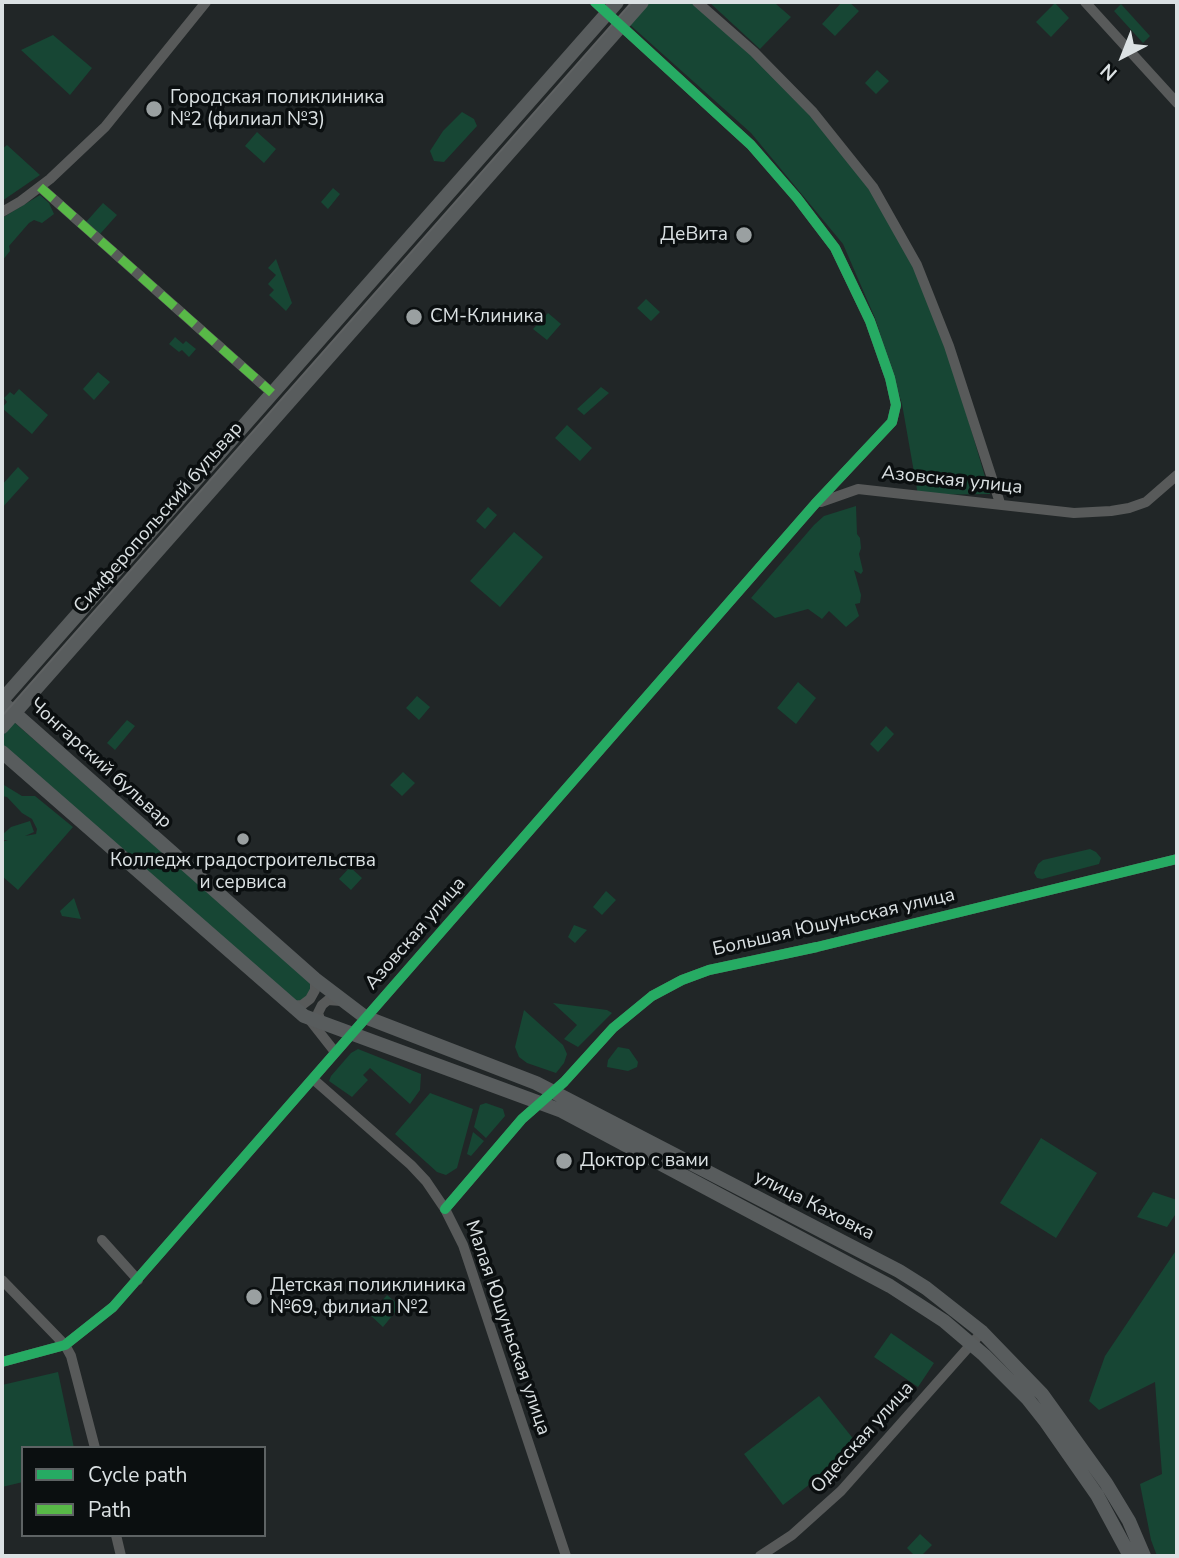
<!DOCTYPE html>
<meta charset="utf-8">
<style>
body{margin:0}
#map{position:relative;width:1179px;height:1558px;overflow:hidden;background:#212627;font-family:"Nunito Sans",sans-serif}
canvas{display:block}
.frame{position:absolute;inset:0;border:4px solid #dbe1e3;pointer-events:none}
.legend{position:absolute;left:21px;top:1446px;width:245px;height:91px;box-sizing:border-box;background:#0b0f10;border:2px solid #5e6364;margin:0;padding:9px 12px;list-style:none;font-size:21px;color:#dbe1e3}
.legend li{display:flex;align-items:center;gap:14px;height:35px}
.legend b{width:35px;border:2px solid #5e6364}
.north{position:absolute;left:1088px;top:21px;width:70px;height:70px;-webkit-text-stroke:5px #0b0f10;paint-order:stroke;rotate:222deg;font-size:19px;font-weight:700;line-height:28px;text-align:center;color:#dbe1e3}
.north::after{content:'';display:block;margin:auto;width:24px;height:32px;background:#dbe1e3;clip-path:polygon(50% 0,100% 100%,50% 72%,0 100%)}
</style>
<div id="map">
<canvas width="1179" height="1558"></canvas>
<div class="frame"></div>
<ul class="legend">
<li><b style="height:9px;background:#26ab63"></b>Cycle path</li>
<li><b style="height:9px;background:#58b947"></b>Path</li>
</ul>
<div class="north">N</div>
</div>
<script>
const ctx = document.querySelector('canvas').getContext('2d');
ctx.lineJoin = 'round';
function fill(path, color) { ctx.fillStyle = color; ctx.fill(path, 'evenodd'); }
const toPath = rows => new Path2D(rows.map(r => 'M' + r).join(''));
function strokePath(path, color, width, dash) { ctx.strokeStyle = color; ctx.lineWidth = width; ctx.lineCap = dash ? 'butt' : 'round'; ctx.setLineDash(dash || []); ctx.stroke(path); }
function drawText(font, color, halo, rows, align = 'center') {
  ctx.font = font + ' "Nunito Sans",sans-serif'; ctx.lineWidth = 7; ctx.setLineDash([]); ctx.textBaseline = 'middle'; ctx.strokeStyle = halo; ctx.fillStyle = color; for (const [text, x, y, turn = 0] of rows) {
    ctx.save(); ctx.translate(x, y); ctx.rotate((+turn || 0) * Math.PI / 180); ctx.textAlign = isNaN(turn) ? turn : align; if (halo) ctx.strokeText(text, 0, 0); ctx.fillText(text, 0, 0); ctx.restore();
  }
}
fill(toPath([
 [647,2,691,2,752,55,811,115,870,190,914,266,947,347,990,494,918,495,902,404,875,318,843,244,751,133,628,23],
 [709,2,777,2,776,4,791,17,760,49],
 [842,2,849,2,859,11,835,36,822,24],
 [1055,3,1069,18,1051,37,1036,22],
 [1121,4,1150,36,1143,43,1114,11],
 [53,35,92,68,70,95,21,50],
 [877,70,889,81,876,94,865,83],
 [462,112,474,119,477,126,444,162,434,161,430,151,443,131],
 [257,132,276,149,264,163,245,146],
 [7,145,40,175,2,201,2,149],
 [333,188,340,194,328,209,321,202],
 [40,195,49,203,54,214,42,223,34,220,29,223,9,246,10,251,2,261,2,218],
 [103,203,117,215,100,234,86,222],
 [276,259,292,303,286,311,269,295,274,290,268,284,276,275,268,268],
 [646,299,660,312,651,321,637,308],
 [548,313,561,324,547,340,533,329],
 [175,337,183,344,186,341,196,349,189,357,182,350,179,352,169,344],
 [98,372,110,382,94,400,83,389],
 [601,387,609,393,584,415,577,409],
 [19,389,48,415,32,434,2,408,7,402,4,398,10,392,14,395],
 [567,425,592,448,580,461,555,438],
 [18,467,29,478,2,508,2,485],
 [856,506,857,534,860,538,861,548,859,554,863,571,861,574,854,570,861,595,860,603,855,604,859,616,846,627,829,611,822,619,808,609,775,618,751,598,814,525,824,516],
 [488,507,497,515,485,529,476,521],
 [514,532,543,557,500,607,470,581],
 [798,682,816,698,796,724,777,708],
 [417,696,430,707,419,720,406,708],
 [127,720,135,726,115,750,107,743],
 [14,722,310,982,310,993,302,1002,291,1003,2,748,2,736],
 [886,726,894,734,878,752,870,744],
 [403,772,415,783,402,796,390,785],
 [4,785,22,796,35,796,73,827,18,890,2,876,2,842,8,840,2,840,2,835,11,827,30,821,34,832,25,836,36,834,37,829,32,819,22,813,7,797,2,796,2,786],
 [1090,849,1096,852,1101,858,1099,864,1042,879,1037,878,1034,873,1038,864,1043,860],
 [350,867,362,878,351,890,339,879],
 [606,891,616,900,602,915,593,907],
 [74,898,81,919,62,916,60,911],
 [574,925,587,930,575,943,568,937],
 [553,1003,607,1010,612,1013,578,1047,564,1039,577,1025],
 [524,1010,563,1045,567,1054,564,1063,556,1073,527,1063,519,1057,515,1047],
 [618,1047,629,1049,638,1062,637,1067,628,1071,607,1067,608,1060],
 [358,1049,421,1074,420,1090,410,1104,370,1068,363,1075,368,1080,352,1097,329,1081,331,1076,351,1053],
 [430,1093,473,1109,457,1168,446,1175,437,1172,395,1134],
 [486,1103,503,1109,505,1116,486,1138,474,1127,480,1105],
 [473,1132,484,1141,471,1156,467,1154],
 [1041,1138,1097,1173,1056,1238,1000,1203],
 [1153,1192,1177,1200,1177,1212,1167,1227,1137,1217],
 [1177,1249,1177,1556,1157,1556,1151,1540,1140,1484,1162,1474,1155,1382,1099,1410,1089,1401,1105,1356],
 [387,1295,400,1306,383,1327,370,1315],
 [891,1333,934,1363,918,1387,874,1357],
 [58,1372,74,1448,23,1448,23,1482,2,1487,2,1385],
 [819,1396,859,1446,783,1505,744,1454],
 [920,1534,932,1545,921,1556,915,1556,907,1548]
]), '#174634');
strokePath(toPath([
 [697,2,754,52,813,112,873,187,917,265,949,346,1000,503],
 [1085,2,1177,103],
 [40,187,272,393],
 [2,212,21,201,50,179,105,127,206,2],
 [821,502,858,489,1074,513,1111,511,1129,508,1146,502,1177,475],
 [291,1006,302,1005,310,999,315,990,315,979],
 [309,1019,335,1052],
 [322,1025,318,1013,322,1005,328,1000,341,1001],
 [313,1079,411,1165,426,1181,445,1209,463,1245,471,1269,566,1556],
 [445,1209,522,1119,564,1082,613,1028,652,996,682,980,709,970,817,947,1177,859],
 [102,1240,138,1280],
 [2,1280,65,1345,71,1356,95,1448],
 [2,1362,65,1345,113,1307,815,504,892,422,896,405,890,378,870,321,835,248,797,198,751,145,595,2],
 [116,1535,121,1556],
 [760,1556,792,1535,841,1491,982,1332]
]), '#585a5a', 10);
strokePath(toPath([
 [2,700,617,2],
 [2,702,315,979,365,1017,536,1083,899,1271,926,1288,982,1332,1042,1394,1106,1483,1129,1521,1144,1556],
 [2,727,642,2],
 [2,752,304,1016,562,1111,890,1286,944,1321,984,1355,1027,1398,1046,1422,1097,1495,1130,1556]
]), '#585c5d', 14);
strokePath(toPath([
 [2,716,632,2]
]), '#5f6263', 2);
strokePath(toPath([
 [40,187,272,393]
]), '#58b947', 9, [18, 9]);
strokePath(toPath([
 [445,1209,522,1119,564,1082,613,1028,652,996,682,980,709,970,817,947,1177,859],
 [2,1362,65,1345,113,1307,815,504,892,422,896,405,890,378,870,321,835,248,797,198,751,145,595,2]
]), '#26ab63', 10);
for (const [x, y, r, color] of [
 [154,109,9,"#9aa0a1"],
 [744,235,9,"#9aa0a1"],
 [414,317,9,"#9aa0a1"],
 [243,839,7,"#9aa0a1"],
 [564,1161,9,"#9aa0a1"],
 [254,1297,9,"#9aa0a1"]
]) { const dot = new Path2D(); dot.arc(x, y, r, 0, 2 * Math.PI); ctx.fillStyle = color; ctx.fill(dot); strokePath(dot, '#0b0f10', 2.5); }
drawText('19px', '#dbe1e3', '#0b0f10', [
 ["Городская поликлиника",170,98],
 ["№2 (филиал №3)",170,120],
 ["ДеВита",728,235,"right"],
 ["СМ-Клиника",430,317],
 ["Колледж градостроительства",243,861,"center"],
 ["и сервиса",243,883,"center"],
 ["Доктор с вами",580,1161],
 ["Детская поликлиника",270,1286],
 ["№69, филиал №2",270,1308]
], 'left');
drawText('19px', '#dbe1e3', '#0b0f10', [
 ["Азовская улица",952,481,6],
 ["Симферопольский бульвар",159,518,-49],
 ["Чонгарский бульвар",100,764,42],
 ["Большая Юшуньская улица",834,923,-13],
 ["Азовская улица",416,934,-49],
 ["улица Каховка",814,1206,27],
 ["Малая Юшуньская улица",507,1328,71],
 ["Одесская улица",863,1438,-48]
]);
</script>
